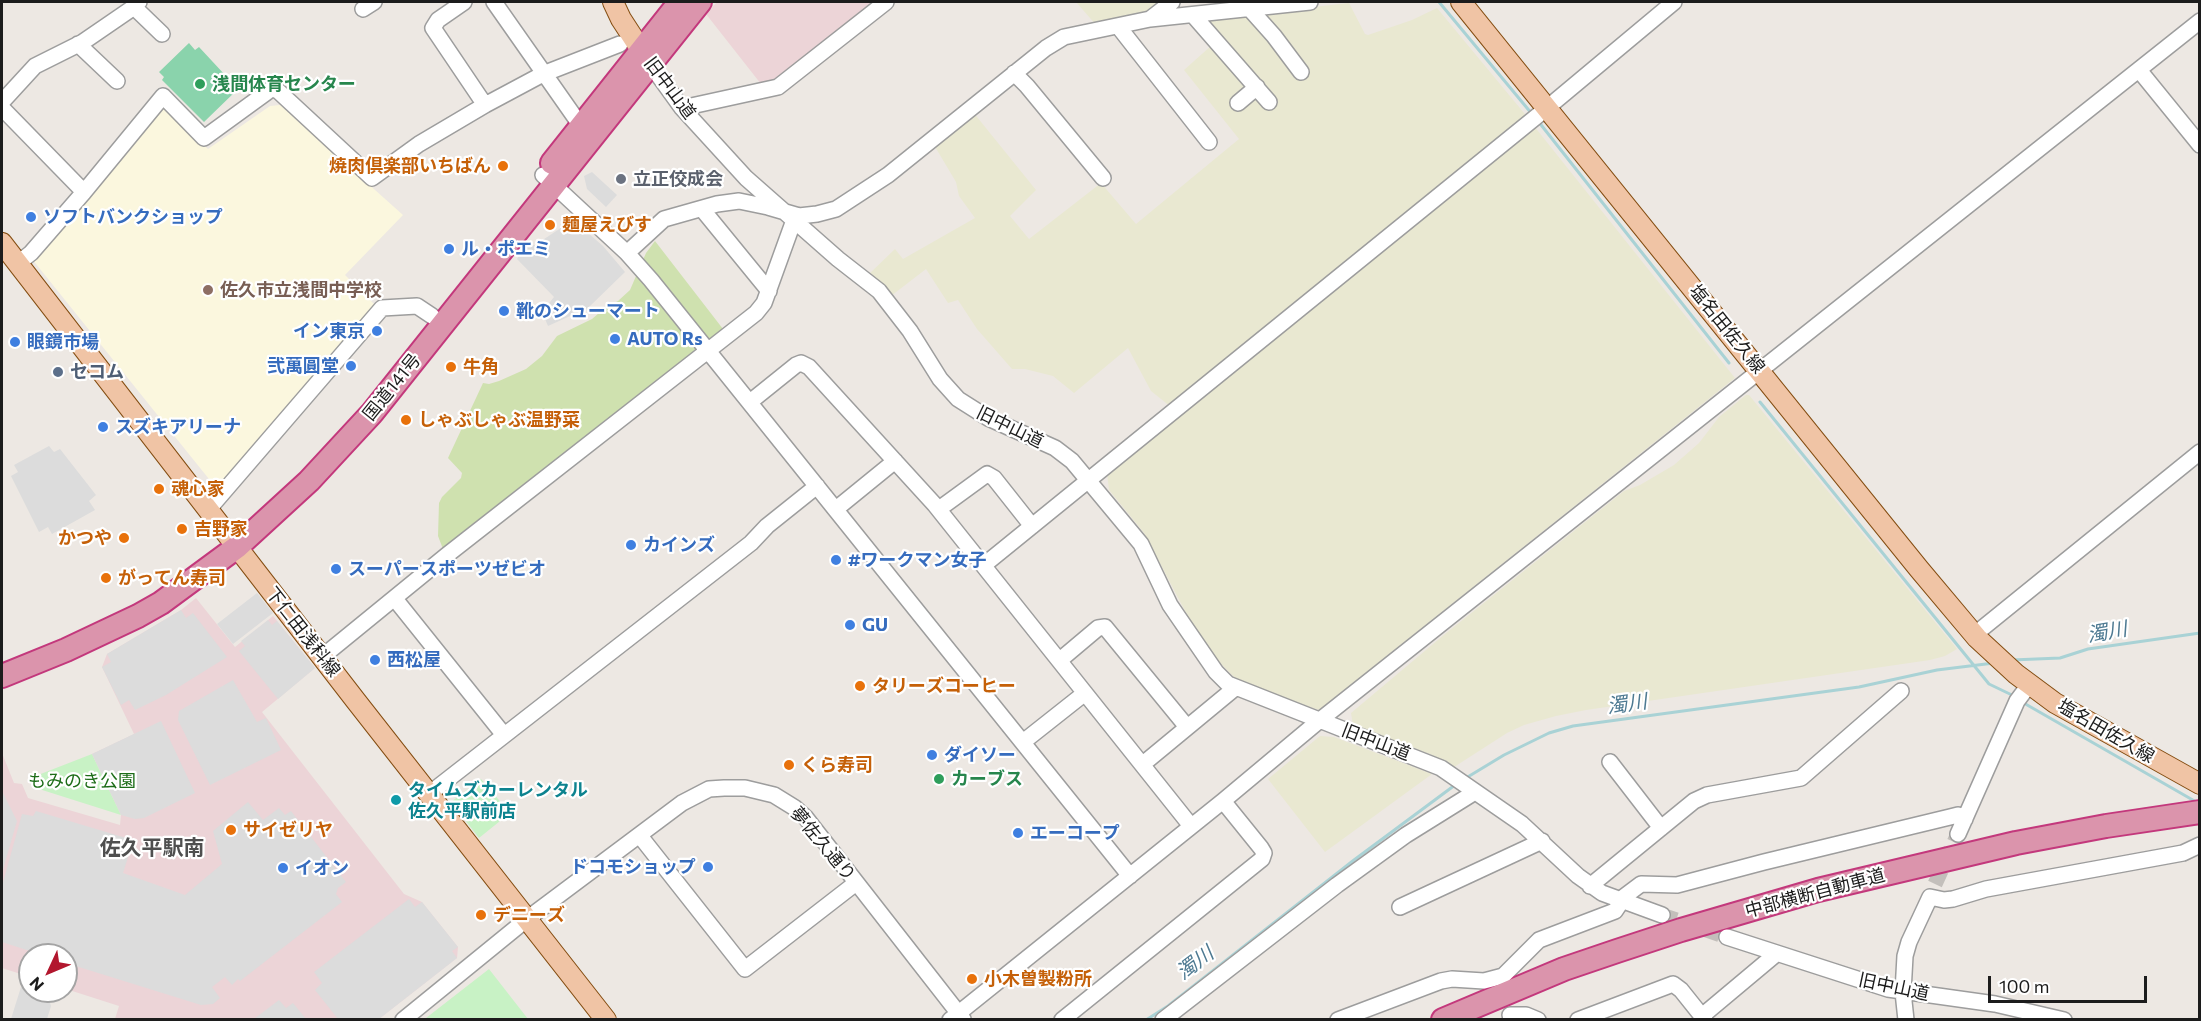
<!DOCTYPE html>
<meta charset="utf-8">
<style>
body{margin:0}
#map{position:relative;width:2201px;height:1021px;overflow:hidden;background:#ede8e3;font-family:Commissioner,sans-serif}
canvas{display:block}
.frame{position:absolute;inset:0;border:3px solid #1c1c1c;pointer-events:none}
.north{position:absolute;left:18px;top:943px;width:60px;height:60px;box-sizing:border-box;background:#fff;border:2px solid #a4a4a4;border-radius:50%;rotate:226deg;font-size:16px;font-weight:700;line-height:24px;text-align:center;color:#1c1c1c}
.north::after{content:'';display:block;margin:auto;width:21px;height:27px;background:#b2172e;clip-path:polygon(50% 0,100% 100%,50% 72%,0 100%)}
.scale{position:absolute;left:1988px;top:976px;width:159px;height:27px;box-sizing:border-box;border:3px solid #1c1c1c;border-top:0;padding-left:8px;font-size:18px;line-height:21px;white-space:nowrap;color:#1c1c1c;-webkit-text-stroke:4px #fff;paint-order:stroke}
</style>
<div id="map">
<canvas width="2201" height="1021"></canvas>
<div class="frame"></div>
<div class="north">N</div>
<div class="scale">100 m</div>
</div>
<script>
const ctx = document.querySelector('canvas').getContext('2d');
ctx.lineJoin = 'round';
function fill(path, color) { ctx.fillStyle = color; ctx.fill(path, 'evenodd'); }
const toPath = rows => new Path2D(rows.map(r => 'M' + r).join(''));
function strokePath(path, color, width, dash) { ctx.strokeStyle = color; ctx.lineWidth = width; ctx.lineCap = dash ? 'butt' : 'round'; ctx.setLineDash(dash || []); ctx.stroke(path); }
function drawText(font, color, halo, rows, align = 'center') {
  ctx.font = font + ' Commissioner,"Noto Sans JP",sans-serif'; ctx.lineWidth = 4.5; ctx.setLineDash([]); ctx.textBaseline = 'middle'; ctx.strokeStyle = halo; ctx.fillStyle = color; for (const [text, x, y, turn = 0] of rows) {
    ctx.save(); ctx.translate(x, y); ctx.rotate((+turn || 0) * Math.PI / 180); ctx.textAlign = isNaN(turn) ? turn : align; if (halo) ctx.strokeText(text, 0, 0); ctx.fillText(text, 0, 0); ctx.restore();
  }
}
fill(toPath([
 [717,2,877,2,780,80,761,84,706,14],
 [196,598,235,647,273,616,315,668,262,712,404,894,422,902,458,947,457,958,379,1019,115,1019,119,1006,66,989,66,955,30,955,30,977,2,968,2,753,14,783,22,784,28,798,120,825,121,815,92,754,134,734,102,667,107,654,181,610]
]), '#ecd4d7');
fill(toPath([
 [280,105,403,215,345,275,375,305,217,489,32,259,163,106,208,149,270,106]
]), '#fbf7de');
fill(toPath([
 [1076,2,1165,2,1152,12,1097,26],
 [1349,3,1365,34,1368,35,1412,20,1437,8,1529,119,1171,407,1151,391,1128,348,1074,393,1053,376,1025,369,1012,369,977,329,958,300,948,303,926,269,891,296,868,275,895,249,903,259,975,218,959,196,956,182,934,145,973,112,1036,190,1010,216,1029,239,1101,183,1136,224,1239,139,1184,70,1221,37,1206,19],
 [1534,126,1735,378,1319,710,1240,683,1222,665,1195,630,1144,533,1109,490,1107,473],
 [1746,395,1749,395,1957,649,1945,656,1930,660,1586,710,1556,716,1524,725,1507,733,1451,769,1432,755,1353,725,1351,713,1445,634,1624,491,1640,485,1674,465,1699,443,1719,417],
 [1320,736,1334,737,1432,774,1325,852,1268,779]
]), '#e9e8d1');
fill(toPath([
 [655,241,723,329,443,549,438,536,439,503,442,497,461,478,462,473,448,458,483,383,489,384,499,381,526,369,542,356,557,336,592,319,606,307,618,301,630,290,646,253]
]), '#cfe1af');
fill(toPath([
 [92,754,121,815,39,789,35,780,38,775],
 [481,779,510,813,479,838,451,802],
 [489,969,528,1019,425,1019,426,1018]
]), '#c8f2c5');
fill(toPath([
 [189,43,195,50,199,47,238,89,204,122,162,80,164,77,159,72]
]), '#8ad3ac');
fill(toPath([
 [592,172,617,195,606,207,587,189,584,176],
 [573,220,603,246,625,272,588,308,548,326,542,312,554,297,517,259,526,245,535,245],
 [49,446,54,452,60,449,96,495,89,501,95,510,52,534,48,527,39,532,11,476,18,472,14,465],
 [257,593,273,613,233,644,217,624],
 [181,610,186,618,193,613,227,657,166,695,135,710,129,700,121,705,102,667,111,662,107,654],
 [268,620,272,625,277,621,315,668,278,699,239,651,245,646,241,641],
 [233,680,257,722,266,718,281,750,210,785,178,720,179,711],
 [161,721,195,793,144,818,135,819,121,815,92,754],
 [2,791,17,821,2,873],
 [248,802,263,820,279,808,285,815,291,811,346,882,338,888,336,894,342,902,240,981,238,979,232,985,225,977,212,987,220,998,213,1004,201,1005,66,963,66,955,42,955,2,942,2,886,22,814,33,816,36,811,126,838,123,845,131,848,123,873,185,895,222,864,213,831],
 [409,899,415,907,422,902,458,947,452,951,457,958,379,1019,338,1019,315,990,322,983,314,972],
 [21,987,48,996,51,1006,47,1019,11,1019],
 [279,1000,286,1008,293,1003,306,1019,254,1019]
]), '#dcdcdc');
strokePath(toPath([
 [1439,2,1532,114],
 [1538,121,1729,363],
 [1760,402,1989,684,2014,696],
 [2012,660,2060,658,2088,649,2200,633],
 [2022,702,2198,803],
 [1466,778,1504,755,1549,733,1573,726,1859,687,1937,670,1994,663],
 [1146,1020,1168,1006,1354,860,1455,785]
]), '#a9d2d5', 3);
strokePath(toPath([
 [1935,884,1958,834],
 [1662,915,1727,937]
]), '#c3bfbb', 15, [15, 8]);
const minor = toPath([
 [464,2,438,20,433,28,485,105],
 [494,2,581,126],
 [134,7,162,34],
 [1249,8,1274,36,1301,72],
 [363,9,374,2],
 [1193,15,1269,102],
 [1150,19,1172,2],
 [1118,26,1209,142],
 [78,44,117,81],
 [651,65,682,108,746,178,838,259,879,291,910,331,940,379,958,399,988,418,1055,448,1072,461,1141,544,1170,605,1216,672,1228,684,1441,768,1522,824,1578,876,1602,893,1662,915],
 [2139,70,2200,145],
 [1014,73,1027,86,1103,178],
 [2,102,35,66,83,42,134,7,139,2],
 [1238,103,1257,87],
 [2,108,84,192],
 [682,108,778,87,886,2],
 [543,175,627,253,651,280,1130,876],
 [702,209,769,291],
 [627,253,664,219,717,204,739,201,768,207,799,216,817,214,836,209,888,175,1046,48,1064,37,1150,19,1310,2],
 [17,264,31,253,84,192,163,96,204,138,270,90,276,89,372,178,419,144,485,105,543,74,620,44],
 [750,402,796,365,801,363,809,367,935,505,1191,826],
 [836,509,895,461],
 [939,509,987,474,994,478,1032,526],
 [208,510,382,308,417,306,432,316],
 [984,565,1547,108,1674,2],
 [395,599,504,735],
 [1974,635,2200,452],
 [322,657,447,555,756,313,764,303,794,220],
 [1060,660,1098,628,1105,627,1187,727],
 [1023,742,1085,693],
 [1610,762,1661,828],
 [1143,764,1235,688],
 [429,794,751,543,767,526,817,486],
 [1958,834,2017,701,2029,685],
 [640,836,745,969,856,883],
 [1590,886,1694,801,1707,795,1801,778,1901,691],
 [1400,907,1542,841],
 [1727,937,1888,989,1995,1004,2064,1020],
 [1510,1015,1526,1015,1538,1020],
 [1702,1016,1776,954],
 [403,1020,527,919,682,803,709,789,724,788,745,788,774,795,795,808,806,818,963,1019],
 [950,1020,1223,801,1320,720,2200,21],
 [1062,1020,1262,859,1264,853,1261,848,1223,801],
 [1163,1020,1337,885,1406,835,1475,792],
 [1338,1020,1441,981,1452,979,1484,981,1503,976,1539,940,1615,911,1625,896,1641,884,1677,885,1764,862,1950,817,1958,815,1965,819],
 [1578,1020,1673,984,1681,990,1705,1020],
 [1906,1020,1903,992,1905,956,1909,942,1930,897,1944,900,1953,899,1986,889,2183,853,2200,845]
]);
const major = toPath([
 [613,2,621,19,649,62],
 [1461,2,1919,569,1977,638,2016,674,2055,703,2200,784],
 [2,243,356,701,606,1020]
]);
const highway = toPath([
 [552,163,680,2],
 [2,676,66,650,138,616,161,603,237,547,309,481,372,413,700,2],
 [1443,1020,1564,969,1617,951,1681,930,1818,890,2016,843,2106,826,2200,812]
]);
strokePath(minor, '#9d9d9d', 18);
strokePath(major, '#844d11', 22);
strokePath(highway, '#c3387c', 26);
strokePath(minor, '#fff', 15);
strokePath(major, '#f0c4a5', 20);
strokePath(highway, '#db94ac', 22);
for (const [x, y, r, color] of [
 [200,84,6,"#2e9e5b"],
 [503,166,6,"#e8710a"],
 [621,179,6,"#6b7280"],
 [31,217,6,"#3f7fe0"],
 [550,225,6,"#e8710a"],
 [449,249,6,"#3f7fe0"],
 [208,290,6,"#8d6e63"],
 [504,311,6,"#3f7fe0"],
 [377,331,6,"#3f7fe0"],
 [615,339,6,"#3f7fe0"],
 [15,342,6,"#3f7fe0"],
 [351,366,6,"#3f7fe0"],
 [451,367,6,"#e8710a"],
 [58,372,6,"#5c6f8a"],
 [406,420,6,"#e8710a"],
 [103,427,6,"#3f7fe0"],
 [159,489,6,"#e8710a"],
 [182,529,6,"#e8710a"],
 [124,538,6,"#e8710a"],
 [631,545,6,"#3f7fe0"],
 [836,560,6,"#3f7fe0"],
 [336,569,6,"#3f7fe0"],
 [106,578,6,"#e8710a"],
 [850,625,6,"#3f7fe0"],
 [375,660,6,"#3f7fe0"],
 [860,686,6,"#e8710a"],
 [932,755,6,"#3f7fe0"],
 [789,765,6,"#e8710a"],
 [939,779,6,"#2e9e5b"],
 [396,800,6,"#0f9aa8"],
 [231,830,6,"#e8710a"],
 [1018,833,6,"#3f7fe0"],
 [708,867,6,"#3f7fe0"],
 [283,868,6,"#3f7fe0"],
 [481,915,6,"#e8710a"],
 [972,979,6,"#e8710a"]
]) { const dot = new Path2D(); dot.arc(x, y, r, 0, 2 * Math.PI); ctx.fillStyle = color; ctx.fill(dot); strokePath(dot, '#fff', 2); }
drawText('bold 18px', '#27864d', '#fff', [
 ["浅間体育センター",212,84],
 ["カーブス",951,779]
], 'left');
drawText('18px', '#1c1c1c', '#fff', [
 ["旧中山道",670,88,53],
 ["塩名田佐久線",1727,329,51],
 ["国道141号",392,387,-51],
 ["旧中山道",1010,427,26],
 ["下仁田浅科線",303,632,52],
 ["塩名田佐久線",2106,731,30],
 ["旧中山道",1376,742,21],
 ["夢佐久通り",823,844,50],
 ["中部横断自動車道",1815,893,-15],
 ["旧中山道",1894,987,12]
]);
drawText('bold 18px', '#c56008', '#fff', [
 ["焼肉倶楽部いちばん",491,166,"right"],
 ["麺屋えびす",562,225],
 ["牛角",463,367],
 ["しゃぶしゃぶ温野菜",418,420],
 ["魂心家",171,489],
 ["吉野家",194,529],
 ["かつや",112,538,"right"],
 ["がってん寿司",118,578],
 ["タリーズコーヒー",872,686],
 ["くら寿司",801,765],
 ["サイゼリヤ",243,830],
 ["デニーズ",493,915],
 ["小木曽製粉所",984,979]
], 'left');
drawText('bold 18px', '#5b616d', '#fff', [
 ["立正佼成会",633,179]
], 'left');
drawText('bold 18px', '#366cbe', '#fff', [
 ["ソフトバンクショップ",43,217],
 ["ル・ポエミ",461,249],
 ["靴のシューマート",516,311],
 ["イン東京",365,331,"right"],
 ["AUTO Rs",627,339],
 ["眼鏡市場",27,342],
 ["弐萬圓堂",339,366,"right"],
 ["スズキアリーナ",115,427],
 ["カインズ",643,545],
 ["#ワークマン女子",848,560],
 ["スーパースポーツゼビオ",348,569],
 ["GU",862,625],
 ["西松屋",387,660],
 ["ダイソー",944,755],
 ["エーコープ",1030,833],
 ["ドコモショップ",696,867,"right"],
 ["イオン",295,868]
], 'left');
drawText('bold 18px', '#785e54', '#fff', [
 ["佐久市立浅間中学校",220,290]
], 'left');
drawText('bold 18px', '#4e5e75', '#fff', [
 ["セコム",70,372]
], 'left');
drawText('18px', '#1d6d18', '#fff', [
 ["もみのき公園",82,781]
]);
drawText('bold 18px', '#0d838f', '#fff', [
 ["タイムズカーレンタル",408,790],
 ["佐久平駅前店",408,811]
], 'left');
drawText('italic 20px', '#4e7a92', '#fff', [
 ["濁川",2107,632,-10],
 ["濁川",1627,704,-8],
 ["濁川",1195,963,-37]
]);
drawText('bold 21px', '#4f4f4f', '#fff', [
 ["佐久平駅南",152,848]
]);
</script>
